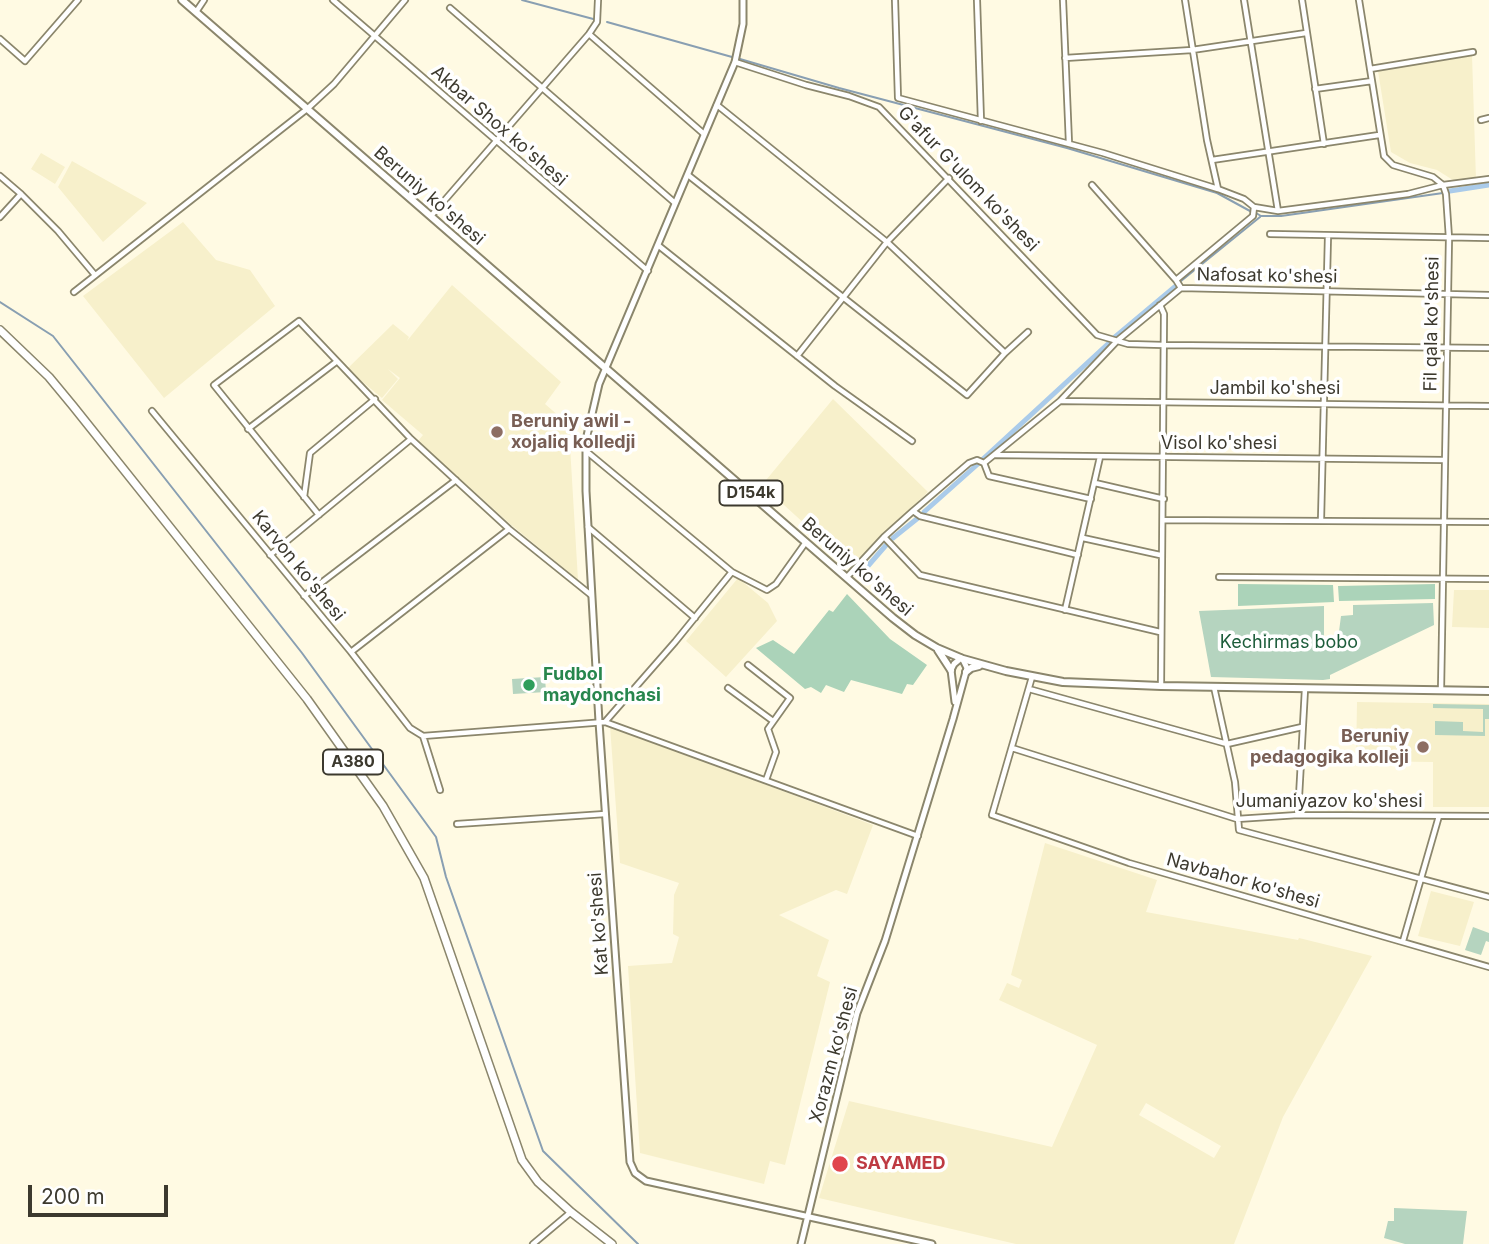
<!DOCTYPE html>
<style>
body{margin:0}
#map{position:relative;width:1489px;height:1244px;overflow:hidden;background:#fffae3;font-family:Inter,sans-serif}
canvas{display:block}
.scale{position:absolute;left:28px;top:1185px;width:140px;height:32px;box-sizing:border-box;border:4px solid #3c392e;border-top:0;padding-left:9px;font-size:21px;line-height:24px;white-space:nowrap;color:#3c392e;-webkit-text-stroke:5px #fff;paint-order:stroke}
</style>
<div id="map">
<canvas width="1489" height="1244"></canvas>
<div class="scale">200 m</div>
</div>
<script>
const ctx = document.querySelector('canvas').getContext('2d');
ctx.lineJoin = 'round';
function fill(path, color) { ctx.fillStyle = color; ctx.fill(path, 'evenodd'); }
const toPath = rows => new Path2D(rows.map(r => 'M' + r).join(''));
function strokePath(path, color, width, dash) { ctx.strokeStyle = color; ctx.lineWidth = width; ctx.lineCap = dash ? 'butt' : 'round'; ctx.setLineDash(dash || []); ctx.stroke(path); }
function drawText(font, color, halo, rows, align = 'center') {
  ctx.font = font + ' Inter,sans-serif'; ctx.lineWidth = 7; ctx.setLineDash([]); ctx.textBaseline = 'middle'; ctx.strokeStyle = halo; ctx.fillStyle = color; for (const [text, x, y, turn = 0] of rows) {
    ctx.save(); ctx.translate(x, y); ctx.rotate((+turn || 0) * Math.PI / 180); ctx.textAlign = isNaN(turn) ? turn : align; if (halo) ctx.strokeText(text, 0, 0); ctx.fillText(text, 0, 0); ctx.restore();
  }
}
fill(toPath([
 [1472,55,1476,180,1456,182,1437,170,1410,163,1391,152,1378,71],
 [41,153,65,167,55,184,31,169],
 [72,161,147,203,103,242,58,187],
 [183,222,216,260,250,270,275,306,164,398,83,296],
 [452,285,561,382,545,404,574,429,570,446,578,580,509,523,418,441,423,435,382,400,400,378,388,369,398,379,382,398,347,369,393,324,409,337,407,341],
 [833,399,928,492,851,566,762,485],
 [738,578,768,603,777,621,726,677,686,641],
 [1454,590,1489,590,1489,628,1452,627],
 [1357,702,1489,704,1489,807,1433,807,1433,762,1356,761],
 [610,726,873,825,847,894,836,890,779,915,829,940,817,976,830,982,785,1165,770,1161,764,1184,640,1153,628,966,672,963,679,937,673,934,674,895,679,883,620,863],
 [1045,843,1157,880,1146,912,1298,940,1299,938,1372,956,1283,1117,1234,1244,1016,1244,819,1198,849,1101,1052,1147,1097,1045,999,1000,1007,983,1019,988,1022,980,1011,975],
 [1146,1103,1221,1146,1214,1158,1139,1115],
 [1431,891,1474,902,1460,946,1418,936]
]), '#f7f0cb');
fill(toPath([
 [1433,603,1434,625,1330,675,1330,679,1323,680,1211,677,1199,611,1324,606,1324,639,1338,639,1341,616,1353,615,1353,605],
 [545,677,546,692,513,694,512,679],
 [1433,704,1489,705,1489,719,1485,719,1485,736,1435,735,1435,721,1463,722,1463,731,1483,732,1483,709,1433,708],
 [1473,927,1489,933,1489,942,1486,941,1481,955,1465,950],
 [1394,1208,1467,1211,1463,1244,1405,1244,1384,1238,1388,1221,1394,1221]
]), '#b5d4bf');
fill(toPath([
 [1238,584,1333,585,1334,602,1238,606],
 [1435,584,1435,599,1339,601,1338,586],
 [847,594,890,639,927,665,913,685,907,684,902,694,851,680,844,692,826,685,821,693,811,687,805,689,756,648,773,640,794,654,829,610,833,612]
]), '#abd3b9');
strokePath(toPath([
 [522,0,597,20],
 [607,22,732,57],
 [740,59,839,88,1067,148,1217,193,1250,211],
 [1256,213,1261,216,1281,216,1443,193],
 [1181,281,1260,217],
 [0,302,53,336,302,653,436,837,446,877,543,1151,638,1244]
]), '#899fb2', 2);
strokePath(toPath([
 [1450,191,1489,185],
 [1115,337,1177,285],
 [983,459,1110,342],
 [924,512,979,463],
 [893,538,918,518],
 [861,574,887,544]
]), '#aacbea', 5);
const minor = toPath([
 [333,0,648,271],
 [895,0,898,98,1103,153,1218,189,1244,199,1254,207,1278,211,1408,194,1443,185,1489,179],
 [977,0,981,121],
 [1063,0,1069,143],
 [1185,0,1207,140,1218,189],
 [1244,0,1278,211],
 [1302,0,1324,144],
 [1359,0,1384,156,1393,165,1433,177,1443,185,1446,194,1449,238,1441,690],
 [450,8,675,203],
 [196,12,204,0],
 [589,34,704,134],
 [0,39,25,61,78,0],
 [1065,58,1192,50,1306,33],
 [735,62,806,85,849,96,879,107,1097,335,1128,344,1163,345,1489,348],
 [1370,69,1473,52],
 [1315,89,1372,81],
 [717,105,887,242,1005,353],
 [1481,120,1489,118],
 [1212,160,1379,135],
 [688,175,967,395,1005,353,1028,332],
 [0,176,21,194,58,231,95,275],
 [1092,185,1176,280,1181,288],
 [431,216,589,34,597,22,598,0],
 [0,217,21,194],
 [1270,234,1489,238],
 [659,246,835,386,912,441],
 [1176,280,1253,216,1254,207],
 [1181,288,1489,295],
 [74,292,307,109,334,84,405,0],
 [1160,305,1164,314,1161,686],
 [797,356,887,242,949,178],
 [1061,401,1489,406],
 [152,411,351,652,410,728,423,736],
 [248,429,336,362],
 [586,451,732,572,767,590,776,584,806,542],
 [995,455,1444,460],
 [984,463,989,476,1091,499],
 [1095,483,1164,499],
 [304,497,310,453,375,399],
 [913,511,920,516,1078,555],
 [319,515,214,385,299,321,411,439,509,529,591,595],
 [1163,520,1489,522],
 [1321,520,1328,236],
 [588,527,695,618],
 [884,537,920,575,1160,632],
 [1083,538,1160,555],
 [270,555,411,439],
 [847,577,884,537,913,511,969,463,977,460,984,463,1060,401,1118,340,1181,288],
 [1219,577,1489,579],
 [304,596,456,480],
 [1065,610,1100,457],
 [351,652,509,529],
 [748,665,790,698,768,729,776,752,766,780],
 [1032,677,992,815,1129,863,1489,967],
 [1214,687,1235,782,1239,830,1489,897],
 [728,688,773,721],
 [1029,689,1227,744,1302,727],
 [605,722,675,642,731,573],
 [423,736,605,722,918,836],
 [423,736,440,790],
 [1012,748,1237,819,1298,815,1489,816],
 [1298,815,1305,689],
 [457,824,605,814],
 [1403,941,1439,816],
 [533,1244,571,1212]
]);
const tertiary = toPath([
 [743,0,743,24,735,62,599,384,586,440,586,491,599,722,630,1162,635,1173,646,1181,932,1244],
 [955,702,951,670,954,664,961,658],
 [801,1244,857,1013,885,941,953,719,967,668,963,660]
]);
const primary = toPath([
 [182,0,893,618,915,635,937,648,963,659,1006,671,1063,682,1161,686,1489,691],
 [938,650,951,670],
 [966,672,971,668,979,666]
]);
const trunk = toPath([
 [0,330,49,377,73,406,307,699,383,806,424,878,522,1160,538,1182,571,1212,612,1244]
]);
strokePath(minor, '#8b866c', 8);
strokePath(tertiary, '#8b866c', 9);
strokePath(primary, '#8b866c', 10);
strokePath(trunk, '#8b866c', 10);
strokePath(minor, '#fff', 4.5);
strokePath(tertiary, '#fff', 5);
strokePath(primary, '#fff', 6);
strokePath(trunk, '#fff', 7);
for (const [x, y, r, color] of [
 [497,432,7,"#8d6e63"],
 [529,685,7,"#2e9e5b"],
 [1423,747,7,"#8d6e63"],
 [840,1164,9,"#e0444e"]
]) { const dot = new Path2D(); dot.arc(x, y, r, 0, 2 * Math.PI); ctx.fillStyle = color; ctx.fill(dot); strokePath(dot, '#fff', 2.5); }
for (const [x, y, w] of [
 [751,493,63],
 [353,762,60]
]) { const box = new Path2D(); box.roundRect(x - w / 2, y - 12.5, w, 25, 5); ctx.fillStyle = '#fff'; ctx.fill(box); strokePath(box, '#3c392e', 2); }
drawText('bold 16px', '#3c392e', null, [
 ["D154k",751,493],
 ["A380",353,762]
]);
drawText('18px', '#3c392e', '#fff', [
 ["Akbar Shox ko'shesi",499,126,41],
 ["G'afur G'ulom ko'shesi",968,179,46],
 ["Beruniy ko'shesi",429,196,41],
 ["Nafosat ko'shesi",1267,276,1],
 ["Fil qala ko'shesi",1432,324,-89],
 ["Jambil ko'shesi",1275,389],
 ["Visol ko'shesi",1219,444],
 ["Karvon ko'shesi",298,566,51],
 ["Beruniy ko'shesi",857,567,41],
 ["Jumaniyazov ko'shesi",1329,802],
 ["Navbahor ko'shesi",1243,881,16],
 ["Kat ko'shesi",599,924,-94],
 ["Xorazm ko'shesi",834,1055,-75]
]);
drawText('bold 18px', '#785e54', '#fff', [
 ["Beruniy awil -",511,422],
 ["xojaliq kolledji",511,443],
 ["Beruniy",1409,737,"right"],
 ["pedagogika kolleji",1409,758,"right"]
], 'left');
drawText('18px', '#1d5d3b', '#fff', [
 ["Kechirmas bobo",1289,643]
]);
drawText('bold 18px', '#27864d', '#fff', [
 ["Fudbol",543,675],
 ["maydonchasi",543,696]
], 'left');
drawText('bold 18px', '#be3a42', '#fff', [
 ["SAYAMED",856,1164]
], 'left');
</script>
